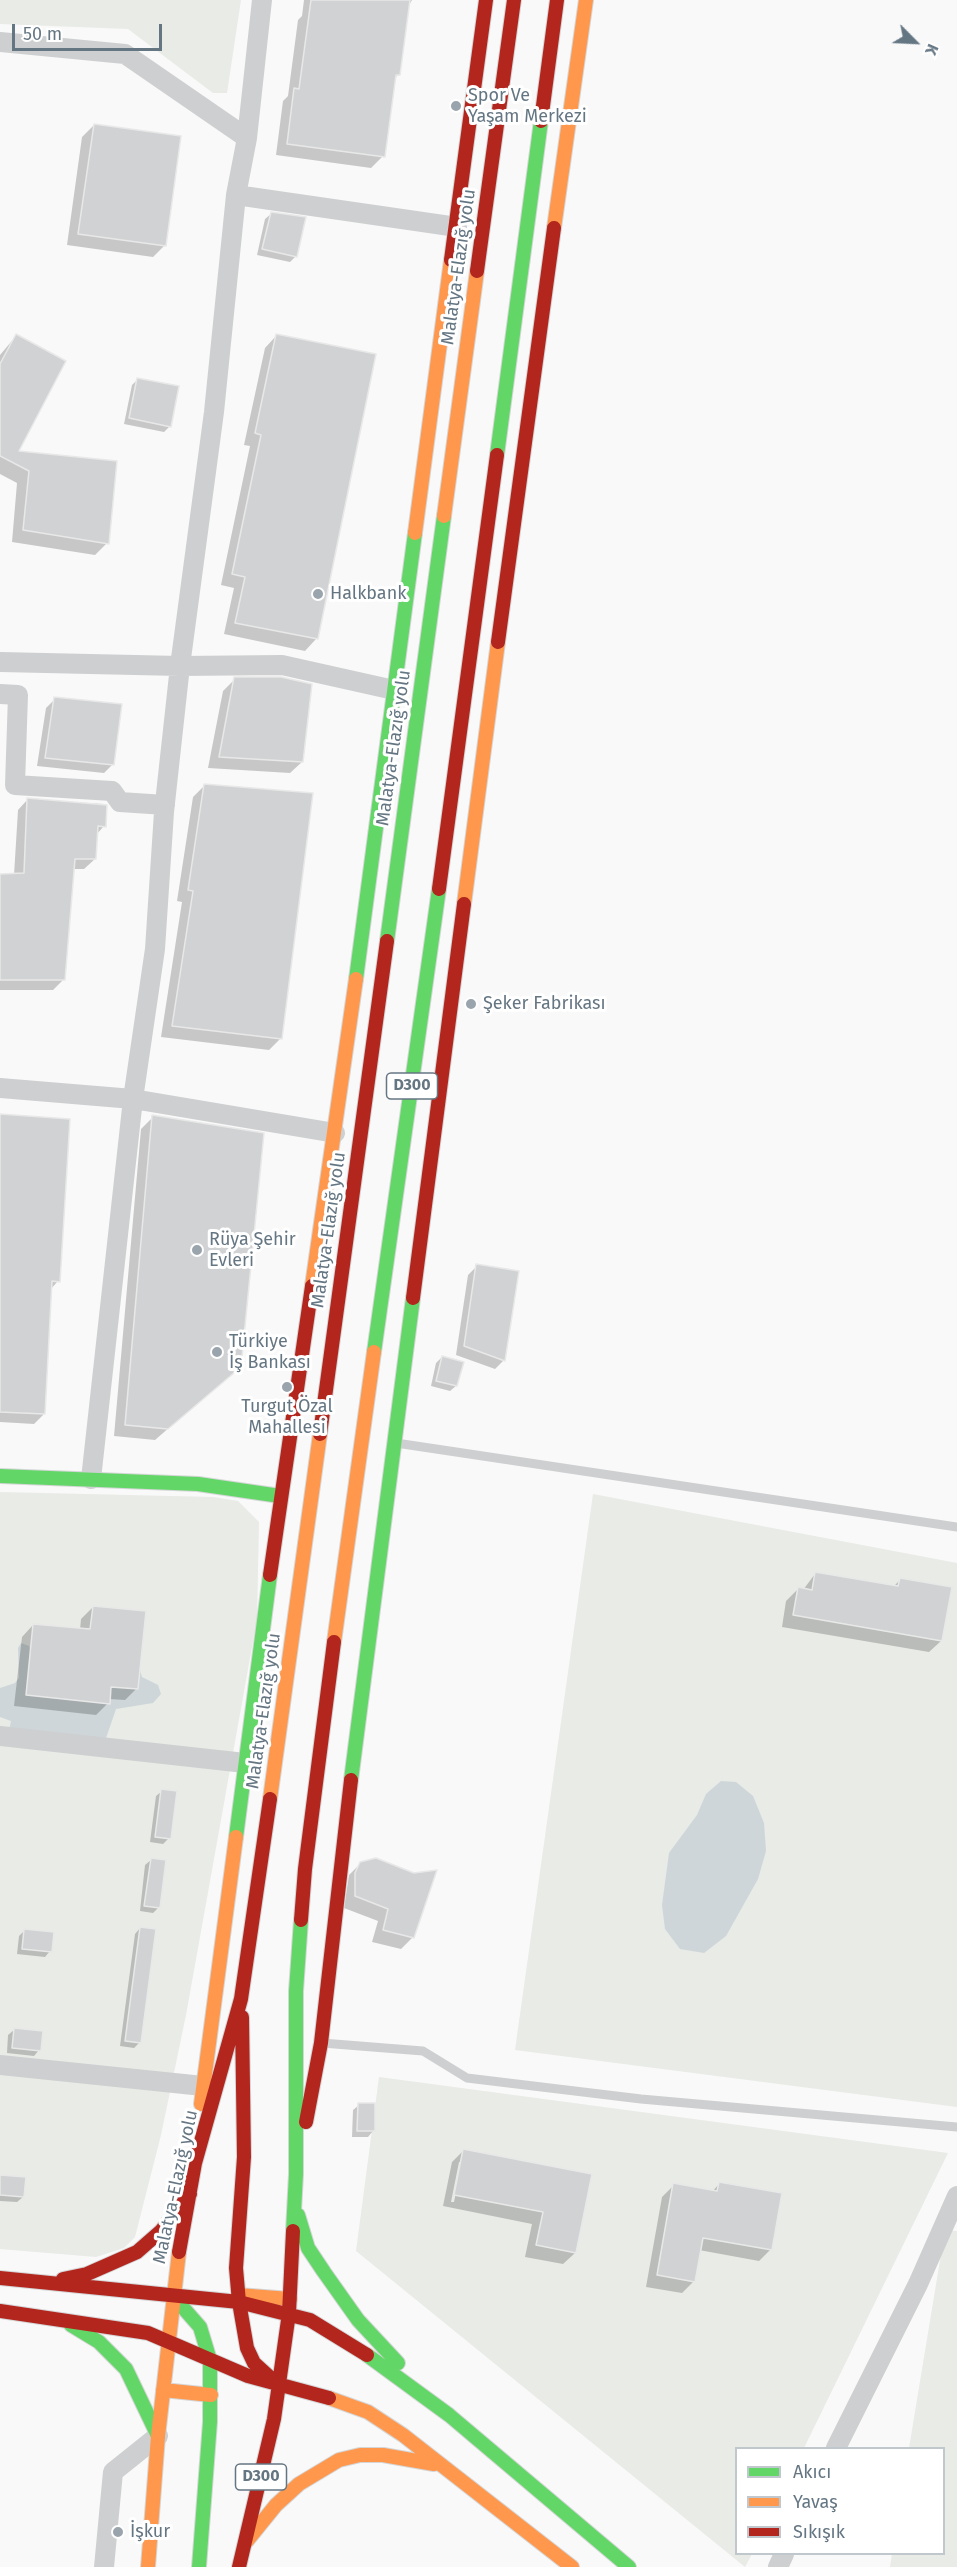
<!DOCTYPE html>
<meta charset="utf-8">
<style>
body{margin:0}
#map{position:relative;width:957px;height:2567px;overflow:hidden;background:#f9f9f9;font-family:"Fira Sans",sans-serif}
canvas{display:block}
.legend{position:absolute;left:735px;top:2447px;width:210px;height:108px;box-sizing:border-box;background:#fff;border:2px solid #c1c8cd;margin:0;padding:8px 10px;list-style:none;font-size:18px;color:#657683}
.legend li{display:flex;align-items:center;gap:12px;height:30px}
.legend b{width:30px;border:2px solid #c1c8cd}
.north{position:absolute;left:885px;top:12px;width:60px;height:60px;-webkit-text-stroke:4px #fff;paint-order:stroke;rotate:114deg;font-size:16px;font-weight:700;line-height:24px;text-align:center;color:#657683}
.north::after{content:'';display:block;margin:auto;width:21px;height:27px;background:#657683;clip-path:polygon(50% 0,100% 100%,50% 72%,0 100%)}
.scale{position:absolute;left:12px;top:24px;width:150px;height:27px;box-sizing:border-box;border:3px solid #657683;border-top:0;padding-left:8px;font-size:18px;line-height:21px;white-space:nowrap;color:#657683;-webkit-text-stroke:4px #fff;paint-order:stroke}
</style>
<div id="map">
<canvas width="957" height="2567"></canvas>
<ul class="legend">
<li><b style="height:8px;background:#63d668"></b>Akıcı</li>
<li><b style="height:8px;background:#ff974d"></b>Yavaş</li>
<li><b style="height:8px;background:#b3261e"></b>Sıkışık</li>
</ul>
<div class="north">K</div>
<div class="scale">50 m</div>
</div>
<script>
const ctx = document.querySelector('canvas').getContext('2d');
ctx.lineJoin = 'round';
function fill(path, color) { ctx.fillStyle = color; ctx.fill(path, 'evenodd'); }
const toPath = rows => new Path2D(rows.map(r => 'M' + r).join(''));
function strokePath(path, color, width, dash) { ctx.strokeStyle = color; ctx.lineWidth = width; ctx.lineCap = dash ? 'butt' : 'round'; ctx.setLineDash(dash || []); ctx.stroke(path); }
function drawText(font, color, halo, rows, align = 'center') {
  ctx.font = font + ' "Fira Sans",sans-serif'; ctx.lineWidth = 6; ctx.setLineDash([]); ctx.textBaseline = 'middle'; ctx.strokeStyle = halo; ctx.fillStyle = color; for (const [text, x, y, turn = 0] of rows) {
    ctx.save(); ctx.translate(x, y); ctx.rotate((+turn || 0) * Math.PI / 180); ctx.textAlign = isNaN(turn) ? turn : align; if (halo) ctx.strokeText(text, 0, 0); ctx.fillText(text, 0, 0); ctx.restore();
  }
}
fill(toPath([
 [0,0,241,0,227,93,213,93,128,29,0,24],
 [0,1492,213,1497,238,1501,259,1522,257,1619,186,2015,161,2135,135,2237,124,2248,96,2257,0,2249],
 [593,1494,957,1563,957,2107,515,2050],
 [379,2077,948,2153,804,2448,736,2448,736,2554,752,2554,745,2567,356,2251],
 [945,2230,957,2231,957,2567,890,2567,892,2554,944,2554,944,2448,909,2448]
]), '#e8ebe6');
fill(toPath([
 [21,1643,29,1646,30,1650,26,1695,109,1704,111,1687,138,1689,140,1670,142,1677,158,1685,161,1694,153,1703,116,1709,105,1741,9,1731,11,1721,0,1717,0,1688,15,1683,19,1678,18,1648],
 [721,1781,736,1782,753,1796,764,1823,766,1851,758,1879,726,1936,704,1953,680,1949,665,1929,662,1905,669,1853,697,1815,706,1794]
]), '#ced6d9');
fill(toPath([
 [304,0,412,0,407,9,398,75,393,80,383,156,371,168,276,155,283,101,288,96,298,20,302,16],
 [94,125,165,245,153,257,67,245,82,137],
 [271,214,296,256,290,262,257,255,265,219],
 [16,336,17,452,107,543,95,555,12,542,17,483,0,474,0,355],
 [276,336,374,356,316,639,305,651,224,634,234,588,221,585,250,446,244,445,265,348],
 [137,380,170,426,164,432,124,424,132,385],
 [235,679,302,762,290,773,208,768,223,691],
 [55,699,113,764,104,773,37,766,46,708],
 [205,785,281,1038,269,1050,161,1037,182,902,177,901,193,797],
 [28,799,104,804,104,826,96,835,95,859,84,869,73,869,64,979,53,990,0,990,0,875,14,875,18,810],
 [0,1116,58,1281,50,1290,44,1414,34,1424,0,1422],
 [153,1117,240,1366,155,1440,114,1436,141,1129],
 [477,1266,504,1360,495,1369,456,1355,468,1275],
 [442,1357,456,1386,450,1391,431,1386,436,1363],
 [815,1574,893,1587,900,1580,941,1641,929,1652,782,1627,786,1601,798,1589,803,1590],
 [93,1607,136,1689,125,1700,109,1699,108,1703,96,1715,14,1706,22,1637,33,1625,80,1630,81,1619],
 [162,1791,169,1838,163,1844,150,1842,156,1796],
 [151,1860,159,1907,153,1913,140,1911,145,1865],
 [361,1863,413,1937,401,1949,372,1942,378,1921,344,1908,349,1875],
 [140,1928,140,2042,134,2048,120,2046,135,1934],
 [25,1930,50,1951,45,1957,17,1954,19,1936],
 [14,2030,39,2050,34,2056,7,2053,8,2035],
 [359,2105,373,2131,368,2137,352,2137,353,2110],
 [464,2150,591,2176,575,2253,563,2264,525,2257,532,2224,443,2206,452,2162],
 [459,2162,462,2162,454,2202,451,2202],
 [0,2176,23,2197,17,2202,0,2201],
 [719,2184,771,2249,759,2261,699,2250,694,2281,682,2293,646,2287,662,2197,674,2185,712,2192]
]), '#0003');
const building = toPath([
 [311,0,410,0,400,75,396,75,385,157,287,144,294,88,299,89,311,0],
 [94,124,181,136,166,246,78,234,94,124],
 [271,212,306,217,297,257,262,249,271,212],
 [16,334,66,361,19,451,117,461,109,544,23,530,29,471,0,456,0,364,16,334],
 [276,334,376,354,318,639,235,623,245,577,232,574,261,435,255,433,276,334],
 [137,378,179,386,171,427,129,418,137,378],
 [234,677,281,677,312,684,303,762,219,757,234,677],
 [54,697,122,704,114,765,45,758,54,697],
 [204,784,313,793,282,1039,172,1026,193,891,188,890,204,784],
 [27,798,107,805,106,827,98,826,96,859,75,859,65,980,0,980,0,874,24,873,27,798],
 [0,1114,70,1119,60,1282,52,1281,45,1414,0,1412,0,1114],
 [152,1115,264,1133,241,1367,168,1429,125,1425,152,1115],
 [476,1264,519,1271,505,1361,464,1346,476,1264],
 [442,1356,464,1362,457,1386,436,1381,442,1356],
 [815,1572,898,1586,900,1578,952,1587,942,1641,793,1615,798,1587,812,1590,815,1572],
 [93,1606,146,1611,138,1689,111,1687,110,1704,26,1695,33,1624,90,1629,93,1606],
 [161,1789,177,1791,171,1839,155,1837,161,1789],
 [151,1858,166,1860,160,1908,144,1906,151,1858],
 [376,1858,414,1873,437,1870,414,1938,383,1930,388,1909,355,1896,355,1873,360,1862,376,1858],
 [140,1927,156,1929,141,2043,125,2041,140,1927],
 [24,1929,54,1932,52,1952,22,1949,24,1929],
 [14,2028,43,2031,41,2051,12,2048,14,2028],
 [358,2103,375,2103,375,2131,357,2131,358,2103],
 [463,2149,592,2174,576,2253,536,2245,543,2212,454,2195,463,2149],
 [0,2175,26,2177,24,2197,0,2195,0,2175],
 [719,2182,782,2193,772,2250,703,2238,695,2282,657,2275,673,2183,717,2191,719,2182]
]);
fill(building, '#d0d2d3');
strokePath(building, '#e8e8e8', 1.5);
const fast = toPath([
 [497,455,541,121],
 [387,941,444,516],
 [356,979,415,533],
 [374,1352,439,889],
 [0,1476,198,1484,280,1496],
 [351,1780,413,1298],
 [236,1837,270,1575],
 [298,2215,308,2248,324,2272,358,2320,398,2363],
 [293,2231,296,2174,296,1991,301,1920],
 [172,2295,200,2327,210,2360,210,2422,199,2567],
 [71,2325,99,2342,126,2369,158,2436],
 [367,2355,449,2415,629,2567]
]);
const slow = toPath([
 [554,228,586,0],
 [444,516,477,271],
 [415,533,451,260],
 [464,904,498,642],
 [312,1286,356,979],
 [334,1642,374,1352],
 [270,1799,320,1434],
 [201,2104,236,1837],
 [238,2295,290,2299],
 [163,2390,211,2395],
 [329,2398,368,2412,403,2435,572,2567],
 [246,2542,276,2505,299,2484,339,2460,360,2455,383,2455,434,2464],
 [148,2567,158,2436,179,2252]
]);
const jam = toPath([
 [541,121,557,0],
 [451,260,486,0],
 [477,271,514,0],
 [498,642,554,228],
 [439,889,497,455],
 [413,1298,464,904],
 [320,1434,387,941],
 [270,1575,312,1286],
 [301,1920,305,1869,334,1642],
 [242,2017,244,2157,236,2268,239,2302,247,2348,254,2363,276,2383],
 [306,2122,321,2043,351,1780],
 [179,2252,195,2163,241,1999,270,1799],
 [0,2278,239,2302,310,2320,367,2355],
 [63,2279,87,2274,137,2252,161,2231,190,2194],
 [0,2311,148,2333,248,2376,329,2398],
 [239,2567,274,2419,289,2313,293,2231]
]);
strokePath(fast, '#d5d6d7', 16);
strokePath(slow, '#d5d6d7', 16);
strokePath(jam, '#d5d6d7', 16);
strokePath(toPath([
 [396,1443,957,1527],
 [322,2043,423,2051,467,2078,641,2099,957,2127]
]), '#cecfd0', 9);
strokePath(toPath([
 [0,42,125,54,247,138],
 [236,195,457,227],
 [0,662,180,666,282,665,394,690],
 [0,694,18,695,15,785,112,791,120,802,165,805],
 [0,1088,133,1099,335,1133],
 [91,1479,133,1099,155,949,164,812,180,666,214,412,236,195,247,138,262,0],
 [0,1736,245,1763],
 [0,2065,203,2086],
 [836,2448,918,2284,957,2196],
 [104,2567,113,2472,158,2436],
 [778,2567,784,2554]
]), '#cecfd0', 20);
strokePath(fast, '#63d668', 14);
strokePath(slow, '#ff974d', 14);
strokePath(jam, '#b3261e', 14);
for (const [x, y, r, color] of [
 [456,106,6,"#99a4ac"],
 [318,594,6,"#99a4ac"],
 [471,1004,6,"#99a4ac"],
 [197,1250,6,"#99a4ac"],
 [217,1352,6,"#99a4ac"],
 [287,1387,6,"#99a4ac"],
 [118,2532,6,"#99a4ac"]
]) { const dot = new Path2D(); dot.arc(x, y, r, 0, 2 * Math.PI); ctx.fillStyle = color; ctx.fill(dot); strokePath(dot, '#fff', 2); }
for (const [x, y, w] of [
 [412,1086,51],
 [261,2477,51]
]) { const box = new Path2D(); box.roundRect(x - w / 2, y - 13, w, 26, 4.5); ctx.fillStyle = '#fff'; ctx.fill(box); strokePath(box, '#657683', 1.5); }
drawText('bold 16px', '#657683', null, [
 ["D300",412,1086],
 ["D300",261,2477]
]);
drawText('18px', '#657683', '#fff', [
 ["Spor Ve",468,96],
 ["Yaşam Merkezi",468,117],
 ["Halkbank",330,594],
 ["Şeker Fabrikası",483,1004],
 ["Rüya Şehir",209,1240],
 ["Evleri",209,1261],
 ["Türkiye",229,1342],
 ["İş Bankası",229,1363],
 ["Turgut Özal",287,1407,"center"],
 ["Mahallesi",287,1428,"center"],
 ["İşkur",130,2532]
], 'left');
drawText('18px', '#657683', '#fff', [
 ["Malatya-Elazığ yolu",459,267,-82],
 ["Malatya-Elazığ yolu",394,748,-82],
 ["Malatya-Elazığ yolu",329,1230,-82],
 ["Malatya-Elazığ yolu",264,1711,-82],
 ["Malatya-Elazığ yolu",176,2187,-78]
]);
</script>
